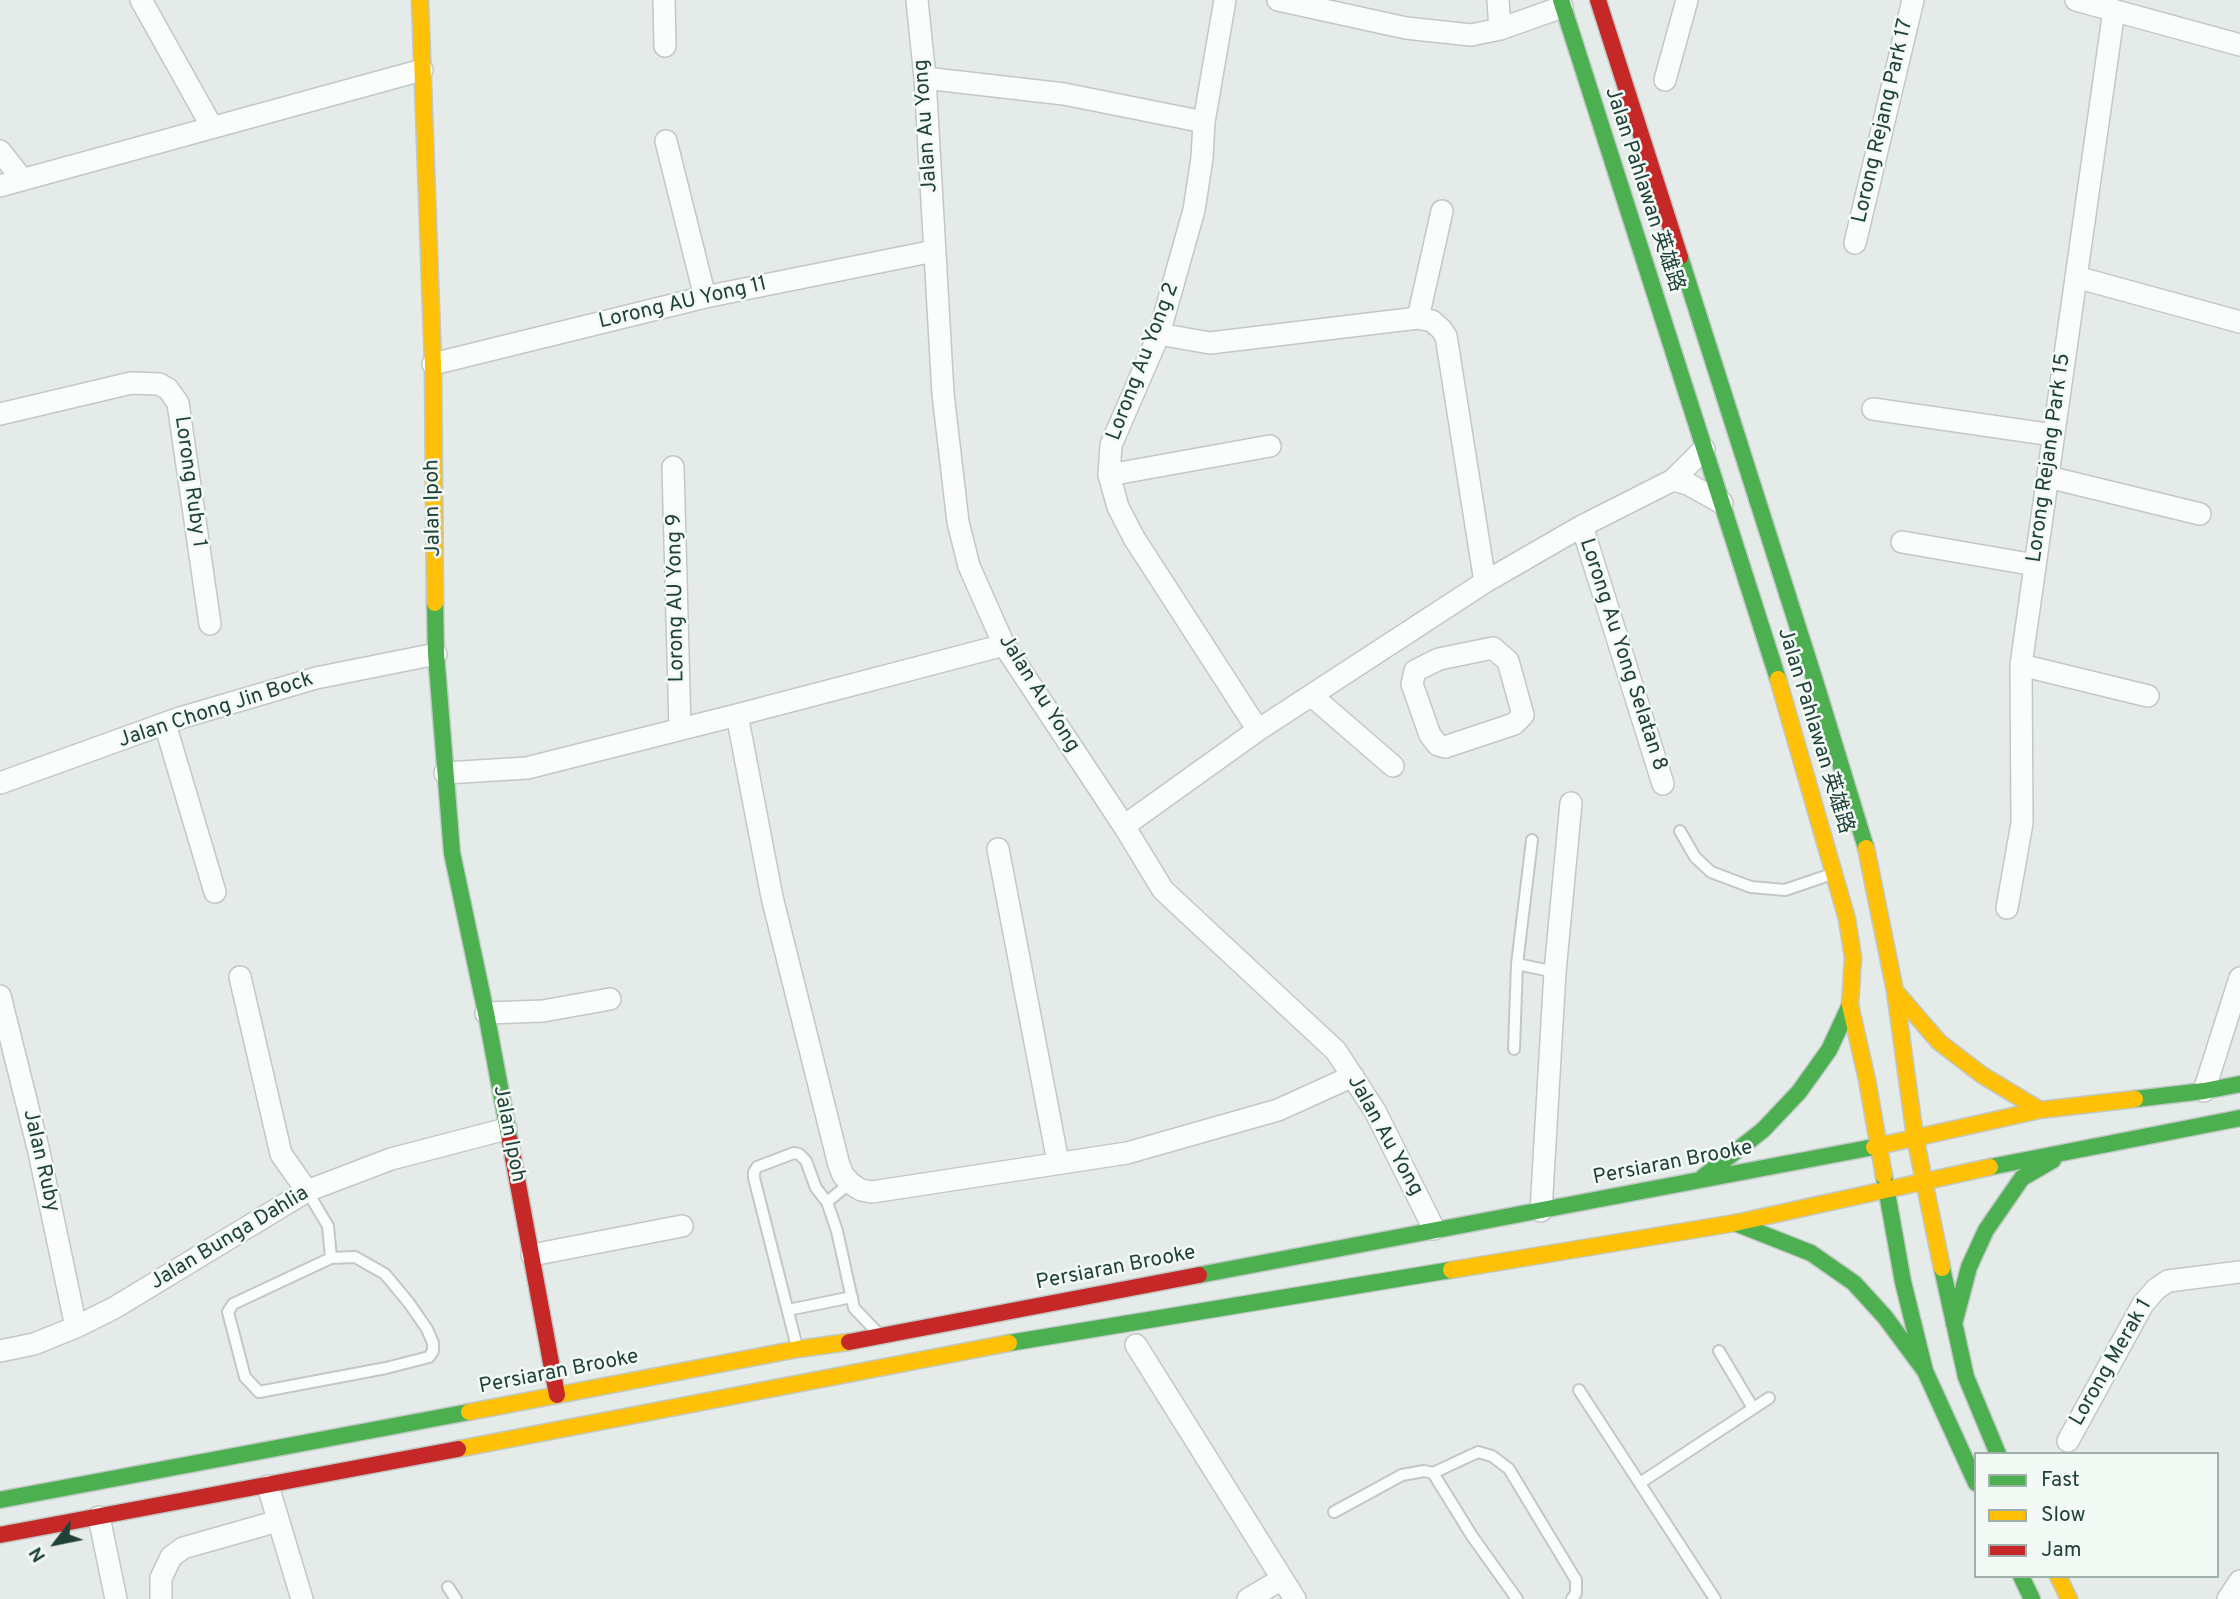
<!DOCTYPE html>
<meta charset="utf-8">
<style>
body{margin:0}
#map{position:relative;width:2240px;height:1599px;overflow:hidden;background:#e5ebe8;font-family:Overpass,sans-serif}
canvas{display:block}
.legend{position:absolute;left:1974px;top:1452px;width:245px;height:126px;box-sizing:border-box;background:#f3faf6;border:2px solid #9fb0aa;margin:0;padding:9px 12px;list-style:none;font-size:21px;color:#204138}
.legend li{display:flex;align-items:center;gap:14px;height:35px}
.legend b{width:35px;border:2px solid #9fb0aa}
.north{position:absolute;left:21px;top:1508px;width:70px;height:70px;-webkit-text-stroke:5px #f3faf6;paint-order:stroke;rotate:238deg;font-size:19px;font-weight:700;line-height:28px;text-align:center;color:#204138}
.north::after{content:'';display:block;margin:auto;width:24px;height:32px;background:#204138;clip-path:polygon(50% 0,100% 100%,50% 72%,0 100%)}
</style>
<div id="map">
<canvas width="2240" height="1599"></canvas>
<ul class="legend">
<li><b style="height:9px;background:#4caf50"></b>Fast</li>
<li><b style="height:9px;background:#ffc107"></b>Slow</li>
<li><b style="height:9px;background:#c62828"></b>Jam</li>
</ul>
<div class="north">N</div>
</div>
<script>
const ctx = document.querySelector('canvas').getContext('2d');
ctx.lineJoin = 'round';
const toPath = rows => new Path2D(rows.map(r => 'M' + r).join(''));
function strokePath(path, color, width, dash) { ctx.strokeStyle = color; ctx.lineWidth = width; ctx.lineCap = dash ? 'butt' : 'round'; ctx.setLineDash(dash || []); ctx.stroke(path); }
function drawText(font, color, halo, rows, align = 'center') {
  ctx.font = font + ' Overpass,"Noto Sans SC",sans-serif'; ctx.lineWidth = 5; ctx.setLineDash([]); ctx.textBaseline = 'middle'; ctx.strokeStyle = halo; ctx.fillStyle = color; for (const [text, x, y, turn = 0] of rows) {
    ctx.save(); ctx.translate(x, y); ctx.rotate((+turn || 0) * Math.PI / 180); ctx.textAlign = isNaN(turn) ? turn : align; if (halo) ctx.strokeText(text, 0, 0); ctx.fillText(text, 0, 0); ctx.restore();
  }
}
const lane = toPath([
 [1680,831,1695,857,1711,872,1751,887,1785,890,1832,874],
 [1517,964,1555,972],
 [1514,1049,1517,964,1532,840],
 [307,1191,328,1226,331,1258],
 [827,1202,850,1183],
 [355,1257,385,1274,409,1303,427,1329,433,1343,433,1351,429,1357,386,1368,259,1392,245,1377,228,1312,233,1304,331,1258,355,1257],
 [788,1310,852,1297],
 [797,1347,754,1178,754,1172,757,1167,794,1153,799,1154,806,1161,816,1188,827,1202,837,1231,854,1308,876,1331],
 [1719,1351,1753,1408],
 [1579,1390,1715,1599],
 [1433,1473,1478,1452,1492,1456,1509,1469,1576,1580,1576,1593,1572,1599],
 [1640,1483,1769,1398],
 [1334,1512,1402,1475,1424,1471,1433,1473,1472,1536,1517,1599],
 [448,1587,456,1599]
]);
const street = toPath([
 [141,0,212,127],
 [664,0,665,46],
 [917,0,925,78,943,394,958,522,969,566,1004,645,1124,826,1163,890,1336,1051,1375,1111,1434,1229],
 [1225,0,1204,122,1202,158,1194,210,1159,334,1111,445,1109,475,1118,507,1134,538,1258,730],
 [1278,0,1406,28,1471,35,1500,29,1562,7],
 [1498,0,1500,29],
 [2076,0,2240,45],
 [925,78,1064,94,1204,122],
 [1665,80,1687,0],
 [666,141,705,297],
 [0,151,22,179],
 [0,186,422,70],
 [1855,243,1913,0],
 [2076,277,2240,322],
 [1418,318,1442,211],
 [1159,334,1210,343,1418,318,1432,321,1441,329,1446,336,1485,582],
 [433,364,705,297,934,251],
 [1873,409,2053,435],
 [0,414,131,383,159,384,168,389,178,403,210,624],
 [673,467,680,729],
 [1109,475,1270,446],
 [2048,477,2200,514],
 [1673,480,1688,484,1722,503],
 [1582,526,1663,784],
 [1902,542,2035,565],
 [1493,648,1508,661,1523,715,1514,724,1445,747,1438,745,1430,735,1412,684,1415,671,1439,659,1493,648],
 [2021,665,2148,696],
 [1312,696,1393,766],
 [737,715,772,897,839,1165,843,1175,850,1183,861,1190,872,1192,1127,1153,1278,1110,1353,1076],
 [165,724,215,892],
 [445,773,527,768,737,715,1004,645],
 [0,783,180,718,316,678,436,654],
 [1124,826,1258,730,1485,582,1582,526,1673,480,1704,449],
 [998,849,1058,1162],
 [2007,908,2022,823,2021,665,2114,10],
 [240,977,281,1154,307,1191],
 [0,996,39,1152,76,1327],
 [486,1013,543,1011,610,999],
 [2204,1091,2240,978],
 [1541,1211,1555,972,1571,803],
 [532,1255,682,1226],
 [1136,1345,1295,1599],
 [0,1351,34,1344,76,1327,114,1308,307,1191,391,1159,506,1129],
 [2068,1441,2143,1304,2156,1289,2168,1281,2240,1272],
 [268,1486,302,1599],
 [99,1517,116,1599],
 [161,1599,161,1578,171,1557,183,1548,278,1521],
 [1248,1599,1282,1579],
 [2228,1599,2240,1581]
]);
const fast = toPath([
 [1561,0,1778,679],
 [1680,257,1815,681,1866,848],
 [435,603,436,654,452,853,486,1013,510,1141],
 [2135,1099,2204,1091,2240,1084],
 [1990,1167,2240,1118],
 [1884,1176,1903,1282,1925,1371,1976,1483],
 [1703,1177,1763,1130,1799,1092,1829,1050,1850,1005],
 [1735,1223,1811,1253,1854,1283,1885,1317,1925,1371],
 [1942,1268,1966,1377,1998,1454],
 [1199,1275,1874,1147],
 [1954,1324,1969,1267,1986,1230,2022,1178,2053,1160],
 [1009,1343,1451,1270],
 [0,1500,469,1412],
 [2021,1576,2032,1599]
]);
const slow = toPath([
 [420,0,433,364,435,603],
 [1778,679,1847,919,1853,957,1850,1005,1867,1080,1884,1176],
 [1866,848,1895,991,1915,1137,1942,1268],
 [1895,991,1939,1042,1982,1075,2040,1110],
 [1874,1147,2040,1110,2135,1099],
 [1451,1270,1735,1223,1990,1167],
 [469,1412,798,1349,849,1342],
 [458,1449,1009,1343],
 [2058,1576,2069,1599]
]);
const jam = toPath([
 [1598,0,1680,257],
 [510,1141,557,1395],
 [849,1342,1199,1275],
 [0,1535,458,1449]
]);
strokePath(lane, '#c2c8c5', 14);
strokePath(street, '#c2c8c5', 24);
strokePath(fast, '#c0c9c5', 19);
strokePath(slow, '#c0c9c5', 19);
strokePath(jam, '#c0c9c5', 19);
strokePath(lane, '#fbfcfc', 10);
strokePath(street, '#fbfcfc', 21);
strokePath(fast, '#4caf50', 16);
strokePath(slow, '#ffc107', 16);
strokePath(jam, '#c62828', 16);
drawText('21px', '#204138', '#f3faf6', [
 ["Lorong Rejang Park 17",1884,121,-77],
 ["Jalan Au Yong",927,126,-94],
 ["Jalan Pahlawan 英雄路",1643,190,72],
 ["Lorong AU Yong 11",683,304,-13],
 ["Lorong Au Yong 2",1144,362,-69],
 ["Lorong Rejang Park 15",2050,458,-82],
 ["Lorong Ruby 1",189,482,82],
 ["Jalan Ipoh",434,508,-91],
 ["Lorong AU Yong 9",677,598,-91],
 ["Lorong Au Yong Selatan 8",1622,655,72],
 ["Jalan Au Yong",1038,694,58],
 ["Jalan Chong Jin Bock",216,711,-18],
 ["Jalan Pahlawan 英雄路",1814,731,73],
 ["Jalan Ipoh",508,1134,79],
 ["Jalan Au Yong",1384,1136,61],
 ["Jalan Ruby",40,1161,77],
 ["Persiaran Brooke",1673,1164,-11],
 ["Jalan Bunga Dahlia",230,1239,-31],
 ["Persiaran Brooke",1116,1269,-11],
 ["Lorong Merak 1",2112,1363,-60],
 ["Persiaran Brooke",559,1373,-11]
]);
</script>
